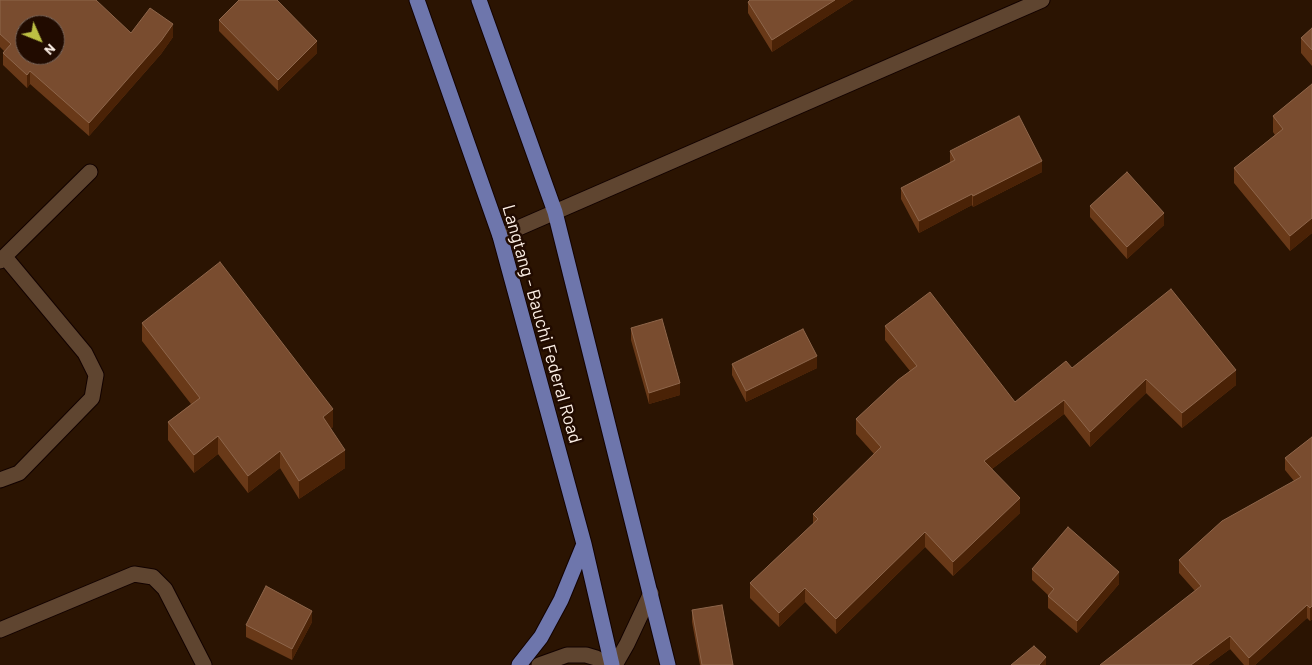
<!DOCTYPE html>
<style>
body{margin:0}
#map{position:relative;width:1312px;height:665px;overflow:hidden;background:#2b1402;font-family:Barlow,sans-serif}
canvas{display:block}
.north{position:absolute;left:15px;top:15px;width:50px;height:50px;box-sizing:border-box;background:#210b00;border:1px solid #79675c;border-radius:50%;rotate:134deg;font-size:14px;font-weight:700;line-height:20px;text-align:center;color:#fdf0e6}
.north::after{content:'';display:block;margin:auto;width:18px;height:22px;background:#bdbf43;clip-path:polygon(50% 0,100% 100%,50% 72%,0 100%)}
</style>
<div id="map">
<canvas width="1312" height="665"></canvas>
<div class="north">N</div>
</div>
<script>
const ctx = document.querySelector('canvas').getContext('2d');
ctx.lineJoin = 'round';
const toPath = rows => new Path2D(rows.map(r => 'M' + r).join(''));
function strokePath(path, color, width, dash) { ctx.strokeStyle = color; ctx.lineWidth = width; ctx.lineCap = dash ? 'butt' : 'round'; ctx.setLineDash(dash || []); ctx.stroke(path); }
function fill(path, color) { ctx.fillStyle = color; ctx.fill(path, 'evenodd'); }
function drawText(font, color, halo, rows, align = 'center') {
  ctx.font = font + ' Barlow,sans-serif'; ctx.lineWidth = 5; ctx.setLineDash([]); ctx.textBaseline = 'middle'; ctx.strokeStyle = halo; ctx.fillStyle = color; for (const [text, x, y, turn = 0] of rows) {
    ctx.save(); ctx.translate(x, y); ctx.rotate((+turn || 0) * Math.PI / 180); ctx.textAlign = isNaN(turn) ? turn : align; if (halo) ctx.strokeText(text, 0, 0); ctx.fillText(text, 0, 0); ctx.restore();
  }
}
const service = toPath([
 [0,261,90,172],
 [0,480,19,473,92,398,96,375,85,353,5,257],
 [0,630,134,574,153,577,165,589,204,665]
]);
const minor = toPath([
 [500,236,1042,0]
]);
const tertiary = toPath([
 [539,665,567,655,586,655,596,658,608,665],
 [615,665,627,644,651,593]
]);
const primary = toPath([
 [417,0,500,236,584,544,612,665],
 [479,0,555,212,668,665],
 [519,665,541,637,561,600,584,544]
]);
strokePath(service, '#120200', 17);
strokePath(minor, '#120200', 17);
strokePath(tertiary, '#120200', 17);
strokePath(primary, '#120200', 17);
strokePath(service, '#5f4530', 15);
strokePath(minor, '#5f4530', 15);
strokePath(tertiary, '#5f4530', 15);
strokePath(primary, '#6e76ac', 15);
fill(toPath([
 [0,0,131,33,173,37,161,54,89,136,30,84,27,88,3,65,3,53,4,51,0,47],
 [853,0,772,52,748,13,748,2],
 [219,20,317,53,278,91,219,31],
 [1312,28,1312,66,1301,53,1301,38],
 [1312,84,1312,233,1290,251,1234,183,1234,168,1275,135,1273,132,1273,116],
 [950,151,1042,172,973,207,972,205,919,233,901,199,901,188,950,163],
 [1090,206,1164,225,1127,259,1090,217],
 [142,323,333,427,331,428,345,468,299,499,280,468,248,493,218,454,194,473,168,440,168,422,191,404,142,341],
 [885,326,1015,402,1072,368,1236,385,1182,428,1146,393,1090,447,1064,414,992,469,1020,513,953,576,925,547,836,634,805,602,779,627,750,598,750,583,813,524,813,514,874,454,856,434,856,419,910,371,885,340],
 [631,328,680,395,649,404,631,340],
 [732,364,817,368,746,402,732,375],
 [1312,437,1312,619,1310,621,1307,618,1255,665,1244,665,1230,649,1208,665,1100,665,1195,591,1179,573,1179,560,1294,481,1285,470,1285,458],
 [1032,569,1119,584,1077,633,1048,608,1048,595,1032,580],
 [692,610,733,665,700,665,692,622],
 [312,622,292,660,246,637,246,625]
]), '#693918');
fill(toPath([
 [835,0,853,0,772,52,772,40],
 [173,24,173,37,161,54,89,136,89,123],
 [317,41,317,53,278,91,278,80],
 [30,71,30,84,27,88,27,75],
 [1042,161,1042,172,973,207,973,196],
 [972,194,972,205,919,233,919,221],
 [1164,213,1164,225,1127,259,1127,247],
 [1312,218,1312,233,1290,251,1290,236],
 [817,356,817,368,746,402,746,391],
 [1236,370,1236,385,1182,428,1182,413],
 [1146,379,1146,393,1090,447,1090,432],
 [680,383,680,395,649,404,649,393],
 [1064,400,1064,414,984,475,984,461],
 [333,409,333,427,323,434,323,417],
 [218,436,218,454,194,473,194,455],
 [345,450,345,468,299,499,299,481],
 [280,451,280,468,248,493,248,476],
 [1020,498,1020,513,953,576,953,562],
 [925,532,925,547,836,634,836,619],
 [1119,572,1119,584,1077,633,1077,621],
 [805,588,805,602,779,627,779,613],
 [1307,605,1307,618,1255,665,1249,665,1249,658],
 [1312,606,1312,619,1310,621,1310,608],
 [312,611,312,622,292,660,292,649],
 [1230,636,1230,649,1208,665,1191,665],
 [1046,657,1046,665,1039,665]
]), '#4a2206');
const building = toPath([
 [0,0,96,0,131,33,150,8,173,24,161,41,89,123,30,71,27,75,3,53,11,44,0,34,0,0],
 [25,25,55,25,55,55,25,55,25,25],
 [239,0,277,0,317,41,278,80,219,20,239,0],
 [750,0,835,0,772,40,748,2,750,0],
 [1312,28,1312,50,1301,38,1312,28],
 [1312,84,1312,218,1290,236,1234,168,1283,129,1273,116,1312,84],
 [1019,116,1042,161,973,196,972,194,919,221,901,188,955,160,950,151,1019,116],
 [1127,172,1164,213,1127,247,1090,206,1127,172],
 [220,262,333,409,323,417,345,450,299,481,280,451,248,476,218,436,194,455,168,422,200,398,142,323,220,262],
 [1171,289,1236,370,1182,413,1146,379,1090,432,1064,400,984,461,1020,498,953,562,925,532,836,619,805,588,779,613,750,583,818,519,813,514,881,447,856,419,898,380,917,366,885,326,930,292,1015,402,1066,361,1072,368,1171,289],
 [662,319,680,383,649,393,631,328,662,319],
 [803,329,817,356,746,391,732,364,803,329],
 [1312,437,1312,606,1310,608,1307,605,1249,658,1230,636,1191,665,1100,665,1201,586,1179,560,1222,521,1301,477,1285,458,1312,437],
 [1068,527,1119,572,1077,621,1048,596,1054,589,1032,569,1068,527],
 [266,586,312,611,292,649,246,625,266,586],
 [722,605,733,665,702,665,692,610,722,605],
 [1034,646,1046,657,1039,665,1011,665,1034,646]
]);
fill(building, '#794c2f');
strokePath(building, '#8e664b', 1);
drawText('18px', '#fdf0e6', '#210b00', [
 ["Langtang - Bauchi Federal Road",542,324,74]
]);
</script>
